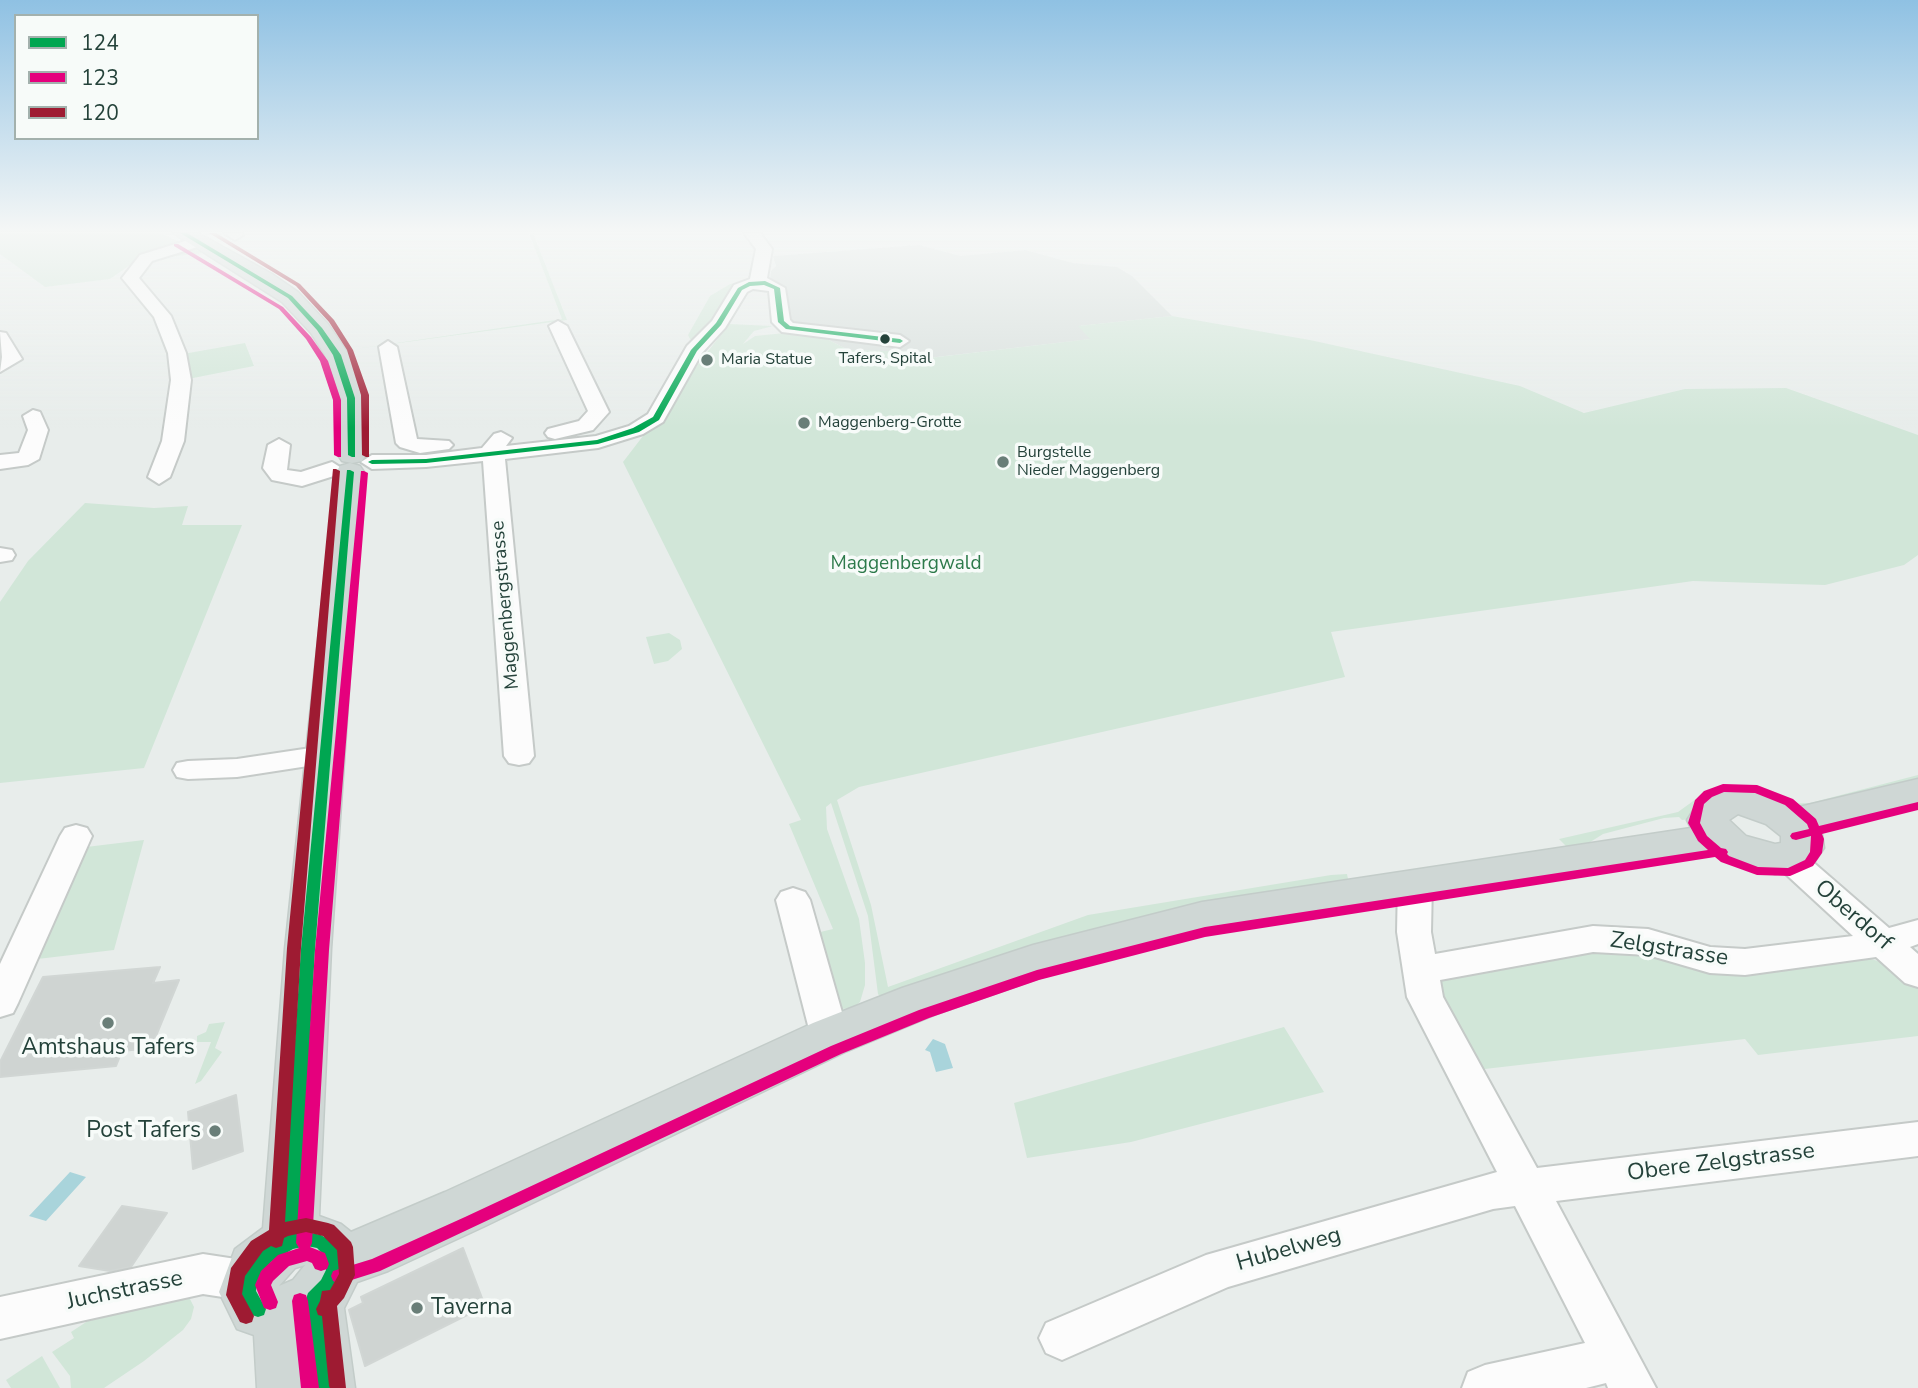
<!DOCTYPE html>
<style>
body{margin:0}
#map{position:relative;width:1918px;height:1388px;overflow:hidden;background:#e8edeb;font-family:"Nunito Sans",sans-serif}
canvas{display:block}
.legend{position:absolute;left:14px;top:14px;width:245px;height:126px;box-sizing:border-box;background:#f7fbf9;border:2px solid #a3b1ad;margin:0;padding:9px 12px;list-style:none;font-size:21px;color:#24423a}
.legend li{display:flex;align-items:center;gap:14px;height:35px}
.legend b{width:35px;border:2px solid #a3b1ad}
</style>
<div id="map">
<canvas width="1918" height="1388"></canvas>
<ul class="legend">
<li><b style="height:9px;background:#00a651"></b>124</li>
<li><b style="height:9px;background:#e5007d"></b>123</li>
<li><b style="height:9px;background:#9e1b32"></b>120</li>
</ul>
</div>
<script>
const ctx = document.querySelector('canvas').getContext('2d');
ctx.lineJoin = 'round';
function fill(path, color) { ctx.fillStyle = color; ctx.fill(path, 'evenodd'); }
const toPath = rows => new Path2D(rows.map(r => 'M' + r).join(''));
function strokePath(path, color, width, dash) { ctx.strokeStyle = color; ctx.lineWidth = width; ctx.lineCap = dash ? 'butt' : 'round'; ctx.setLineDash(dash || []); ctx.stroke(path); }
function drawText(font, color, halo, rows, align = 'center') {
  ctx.font = font + ' "Nunito Sans",sans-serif'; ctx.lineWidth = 7; ctx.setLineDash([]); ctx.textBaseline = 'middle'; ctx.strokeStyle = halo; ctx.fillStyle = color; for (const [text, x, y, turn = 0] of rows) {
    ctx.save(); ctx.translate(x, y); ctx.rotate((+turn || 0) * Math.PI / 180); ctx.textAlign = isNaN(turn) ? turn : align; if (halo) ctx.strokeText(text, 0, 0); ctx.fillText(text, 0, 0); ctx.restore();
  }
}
fill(toPath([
 [919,245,961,256,1025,250,1073,263,1117,267,1132,276,1172,316,1079,326,1091,339,928,358,924,352,848,350,823,337,773,326,769,289,771,271,776,266,773,256]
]), '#d6dedb');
fill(toPath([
 [0,233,161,233,203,253,136,261,110,279,45,287,0,254],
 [529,233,533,233,567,320,348,350,562,319],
 [746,281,732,288,723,310,694,340,690,339,688,335,710,296,730,284],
 [1172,316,1310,340,1520,386,1584,413,1685,389,1786,388,1918,435,1918,555,1904,565,1825,585,1693,581,1331,632,1345,677,859,787,837,800,871,905,888,987,1088,915,1331,875,1347,874,1348,879,882,999,878,994,868,916,831,803,826,807,827,829,859,919,865,963,865,985,860,1002,853,1008,842,1009,832,1001,812,934,833,929,789,824,801,820,623,462,729,324,773,326,754,331,743,344,755,336,785,333,823,337,848,350,924,352,929,358,1090,339,1078,326],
 [245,343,254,366,188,379,183,354],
 [85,503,154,508,188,506,182,525,242,525,144,768,0,783,0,602,28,561],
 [669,633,680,640,682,649,668,661,654,664,646,637],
 [1918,775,1918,779,1813,805,1783,806,1682,820,1679,817,1664,818,1603,834,1584,846,1569,849,1559,839,1678,812,1696,799,1729,791,1781,804,1810,803],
 [144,840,114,950,29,960,78,848],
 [1589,947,1865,957,1903,969,1918,983,1918,1036,1758,1055,1745,1039,1476,1070,1433,992,1440,972],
 [225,1022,215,1048,222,1052,201,1081,195,1084,211,1042,197,1042,197,1036,206,1032,209,1024],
 [1284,1027,1324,1092,1131,1142,1027,1158,1014,1103],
 [189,1297,194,1307,191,1319,183,1330,144,1361,104,1388,71,1388,70,1376,52,1352,74,1338,71,1332,112,1305],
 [42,1356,60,1388,11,1388,6,1380]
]), '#d1e6d8');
fill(toPath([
 [933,1039,945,1044,953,1068,936,1072,930,1052,925,1050],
 [70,1172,86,1177,46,1221,29,1216]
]), '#a9d4db');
const building = toPath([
 [160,967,153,983,179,980,151,1048,122,1051,116,1066,0,1077,0,1062,43,977,160,967],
 [236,1095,243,1151,193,1169,188,1112,236,1095],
 [122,1206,167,1213,131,1267,110,1271,79,1266,122,1206],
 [463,1248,485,1306,365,1366,349,1310,363,1303,361,1297,463,1248]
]);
fill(building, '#cfd4d2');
strokePath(building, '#d1d6d4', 2);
const minor = toPath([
 [224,233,241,233,243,235,235,240,224,233],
 [744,233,760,233,772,249,767,278,785,288,790,320,793,323,900,335,909,341,900,347,782,332,772,322,769,291,753,289,747,292,725,328,702,353,663,422,643,434,598,448,505,459,534,756,529,763,519,765,509,763,504,756,483,461,426,467,372,469,361,462,372,455,426,455,482,448,494,434,501,432,512,438,506,446,596,436,629,426,648,414,687,346,712,321,734,285,750,279,756,249,744,233],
 [198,237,204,239,204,245,152,261,139,278,171,316,186,353,191,380,184,441,170,477,159,484,148,477,162,441,171,380,168,353,154,317,122,278,140,255,198,237],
 [558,321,567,326,609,412,593,430,555,439,548,437,545,433,548,429,579,421,588,411,549,326,558,321],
 [0,332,6,333,22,359,0,372,2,357,0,332],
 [388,341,397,347,417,439,449,441,453,445,449,449,420,453,400,447,396,443,379,347,388,341],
 [33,410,40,412,48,430,39,459,28,465,0,469,0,455,19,453,28,430,23,416,33,410],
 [279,439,290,445,287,470,301,472,332,462,343,469,340,474,302,486,272,480,263,468,268,445,279,439],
 [0,548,12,550,15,555,12,560,0,562,0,548],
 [324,746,334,748,339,755,334,762,237,777,188,779,177,777,173,770,177,763,188,761,237,759,324,746],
 [76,825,87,828,92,836,18,1003,13,1013,0,1017,0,964,60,836,65,828,76,825],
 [1788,847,1799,850,1889,928,1918,920,1918,944,1910,947,1918,954,1918,987,1905,983,1876,957,1745,975,1710,973,1648,955,1593,952,1440,980,1443,997,1537,1168,1918,1122,1918,1156,1556,1201,1656,1388,1608,1388,1606,1383,1586,1388,1462,1388,1468,1372,1485,1365,1585,1343,1515,1206,1493,1209,1228,1287,1062,1360,1046,1353,1039,1338,1046,1323,1206,1255,1497,1172,1407,997,1397,932,1398,883,1403,875,1415,871,1427,875,1432,883,1431,932,1435,954,1593,926,1648,929,1710,947,1745,949,1853,936,1777,866,1772,858,1777,850,1788,847],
 [793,888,805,892,810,900,849,1037,843,1047,830,1052,817,1047,811,1037,776,900,781,892,793,888],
 [203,1254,249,1261,265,1267,271,1281,265,1295,249,1301,203,1294,0,1339,0,1297,203,1254]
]);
const major = toPath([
 [173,233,198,233,272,274,298,292,328,324,349,355,364,398,366,455,362,461,352,463,342,461,338,455,338,398,325,355,311,333,282,302,173,233],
 [350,463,360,466,364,472,331,949,319,1216,341,1224,351,1232,445,1192,813,1023,902,988,1033,945,1202,902,1691,828,1687,820,1702,797,1738,788,1782,798,1799,807,1918,779,1918,805,1821,829,1824,848,1813,864,1775,874,1713,853,1202,934,1042,977,936,1014,847,1051,485,1226,388,1271,357,1282,344,1308,355,1388,257,1388,254,1335,237,1329,219,1292,235,1249,263,1228,285,949,336,472,340,466,350,463],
 [1738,814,1766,824,1781,836,1781,843,1775,844,1746,836,1729,820,1738,814],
 [305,1265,293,1280,279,1286,295,1268,305,1265]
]);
strokePath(minor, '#c5cac8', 4);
strokePath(major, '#c3ccc9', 3);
fill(minor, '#fcfcfc');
fill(major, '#cfd7d5');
fill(toPath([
 [180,233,187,233,292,296,322,328,341,355,355,398,355,457,352,457,348,455,347,398,333,355,317,330,288,298,180,233],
 [765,281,780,288,784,321,790,326,900,339,903,341,900,343,786,329,778,322,774,289,764,285,750,286,742,290,721,325,697,351,659,420,639,432,598,444,426,463,372,464,368,462,372,460,426,459,597,440,633,428,653,417,691,350,716,323,738,288,749,282,765,281],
 [347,470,350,470,354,472,315,949,299,1233,307,1232,321,1235,337,1245,342,1270,333,1290,323,1302,333,1388,315,1388,306,1299,308,1293,321,1280,326,1270,323,1254,317,1248,307,1246,293,1249,271,1262,257,1283,256,1291,266,1309,264,1315,258,1317,252,1315,240,1292,243,1276,259,1252,282,1238,301,949,347,470]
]), '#00a651');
fill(toPath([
 [174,244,178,244,283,307,311,337,328,361,341,400,341,457,338,457,334,455,333,400,320,361,306,339,279,309,174,246,174,244],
 [361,471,364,471,368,473,329,950,312,1243,310,1247,325,1253,329,1264,327,1269,321,1271,315,1269,312,1263,307,1261,289,1266,273,1281,271,1285,278,1302,276,1308,270,1310,264,1308,255,1285,261,1271,278,1255,299,1248,296,1243,315,950,361,471],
 [1723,784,1757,785,1793,799,1816,819,1819,826,1918,802,1918,810,1822,834,1824,839,1822,853,1813,866,1790,876,1757,875,1721,862,1715,857,1205,937,1039,980,929,1018,841,1054,380,1271,339,1284,333,1281,331,1276,333,1271,372,1259,465,1217,831,1046,919,1010,1037,970,1205,927,1708,850,1698,841,1688,823,1695,800,1704,791,1723,784],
 [1724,792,1755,793,1785,805,1807,824,1809,829,1792,833,1790,836,1792,839,1796,840,1811,836,1810,852,1805,860,1788,868,1758,867,1729,856,1727,854,1728,852,1726,849,1721,848,1707,836,1700,823,1704,804,1712,797,1724,792],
 [300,1293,306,1295,308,1301,319,1388,301,1388,292,1301,294,1295,300,1293]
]), '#e5007d');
fill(toPath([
 [209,233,216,233,300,284,334,320,353,350,369,395,369,457,366,457,362,455,361,395,347,350,329,322,296,286,209,233],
 [333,469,336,469,340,471,301,948,285,1222,306,1218,328,1223,334,1225,351,1242,353,1247,355,1275,344,1298,337,1306,346,1388,330,1388,329,1386,322,1316,318,1315,316,1309,320,1301,322,1291,330,1290,339,1274,337,1250,323,1236,306,1232,288,1236,284,1238,282,1246,276,1248,271,1246,263,1251,245,1276,242,1294,254,1316,252,1322,246,1324,240,1322,226,1295,231,1268,251,1241,269,1230,287,948,333,469]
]), '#9e1b32');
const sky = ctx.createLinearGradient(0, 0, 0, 428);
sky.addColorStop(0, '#8fc1e3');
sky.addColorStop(0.54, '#f5f7f6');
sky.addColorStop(1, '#f5f7f600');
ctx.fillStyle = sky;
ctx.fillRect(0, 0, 1918, 428);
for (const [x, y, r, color] of [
 [885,339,6,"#24423a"],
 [707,360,7,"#697e78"],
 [804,423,7,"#697e78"],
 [1003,462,7,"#697e78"],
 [108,1023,7,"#697e78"],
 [215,1131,7,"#697e78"],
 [417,1308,7,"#697e78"]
]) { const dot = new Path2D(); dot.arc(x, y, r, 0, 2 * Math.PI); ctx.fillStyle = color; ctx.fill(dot); strokePath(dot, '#f7fbf9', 2.5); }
drawText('16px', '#24423a', '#f7fbf9', [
 ["Tafers, Spital",885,359]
]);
drawText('16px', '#24423a', '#f7fbf9', [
 ["Maria Statue",721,360],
 ["Maggenberg-Grotte",818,423],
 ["Burgstelle",1017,453],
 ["Nieder Maggenberg",1017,471]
], 'left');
drawText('19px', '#2d7a4b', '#f7fbf9', [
 ["Maggenbergwald",906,564]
]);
drawText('19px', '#24423a', '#f7fbf9', [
 ["Maggenbergstrasse",506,605,-95]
]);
drawText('23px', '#24423a', '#f7fbf9', [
 ["Oberdorf",1853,916,41],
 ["Zelgstrasse",1669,950,9],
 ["Obere Zelgstrasse",1721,1163,-7],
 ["Hubelweg",1289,1250,-16],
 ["Juchstrasse",125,1291,-12]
]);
drawText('23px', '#24423a', '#f7fbf9', [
 ["Amtshaus Tafers",108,1048],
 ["Post Tafers",201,1131,"right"],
 ["Taverna",431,1308,"left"]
]);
</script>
